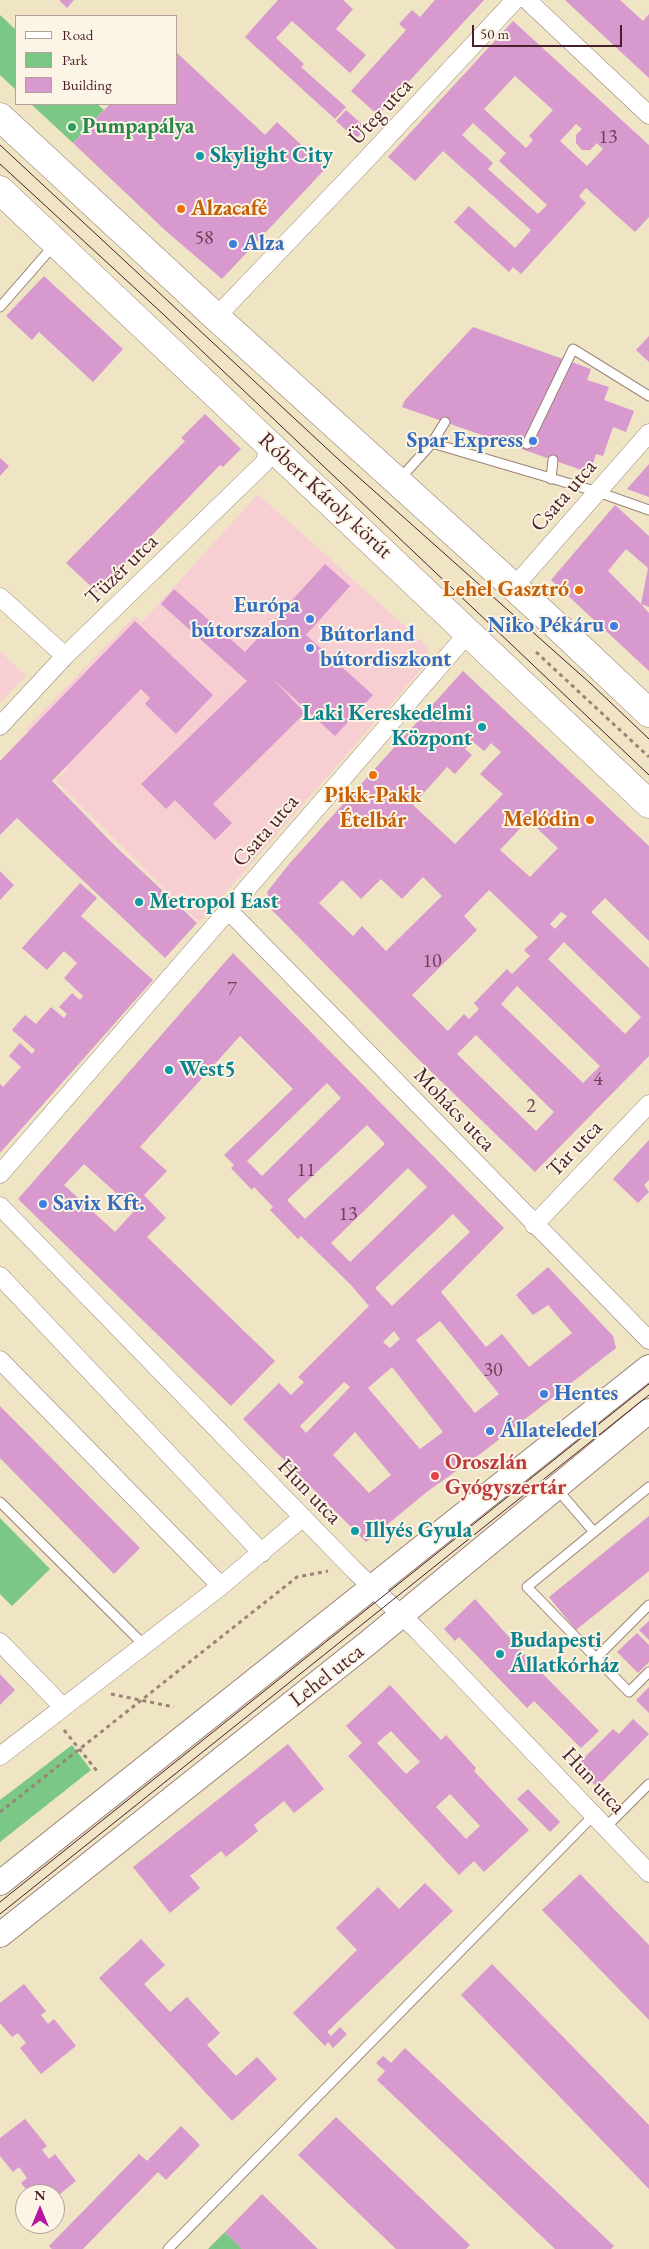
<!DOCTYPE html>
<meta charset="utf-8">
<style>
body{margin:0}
#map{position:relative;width:649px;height:2249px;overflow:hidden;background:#efe4c4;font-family:"EB Garamond",serif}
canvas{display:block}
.legend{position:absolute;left:15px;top:15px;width:162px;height:90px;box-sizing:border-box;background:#fcf5e5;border:1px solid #b59f9b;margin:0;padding:6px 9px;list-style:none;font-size:15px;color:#4a1f2b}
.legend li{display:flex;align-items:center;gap:10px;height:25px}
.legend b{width:25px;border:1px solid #b59f9b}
.north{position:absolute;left:15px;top:2184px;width:50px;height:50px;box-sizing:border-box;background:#fcf5e5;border:1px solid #b59f9b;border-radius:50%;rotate:0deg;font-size:14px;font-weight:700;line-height:20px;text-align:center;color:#4a1f2b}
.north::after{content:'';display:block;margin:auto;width:18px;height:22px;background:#b5179e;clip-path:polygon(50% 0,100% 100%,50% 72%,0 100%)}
.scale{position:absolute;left:472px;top:25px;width:150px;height:22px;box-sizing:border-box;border:2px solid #4a1f2b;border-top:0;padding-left:6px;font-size:15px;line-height:18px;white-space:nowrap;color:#4a1f2b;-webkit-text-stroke:4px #fcf5e5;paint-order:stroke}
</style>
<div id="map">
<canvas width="649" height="2249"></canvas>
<ul class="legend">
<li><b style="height:6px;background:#fff"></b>Road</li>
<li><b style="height:14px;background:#7ac786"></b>Park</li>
<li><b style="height:14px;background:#d799ce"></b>Building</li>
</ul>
<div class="north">N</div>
<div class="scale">50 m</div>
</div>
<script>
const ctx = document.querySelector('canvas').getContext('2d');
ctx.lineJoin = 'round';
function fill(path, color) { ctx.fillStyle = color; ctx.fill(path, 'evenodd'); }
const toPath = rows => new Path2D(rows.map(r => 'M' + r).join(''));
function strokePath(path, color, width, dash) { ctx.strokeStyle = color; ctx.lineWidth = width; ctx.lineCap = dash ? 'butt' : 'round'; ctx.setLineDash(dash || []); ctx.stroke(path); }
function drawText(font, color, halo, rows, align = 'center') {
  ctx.font = font + ' "EB Garamond",serif'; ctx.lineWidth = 4; ctx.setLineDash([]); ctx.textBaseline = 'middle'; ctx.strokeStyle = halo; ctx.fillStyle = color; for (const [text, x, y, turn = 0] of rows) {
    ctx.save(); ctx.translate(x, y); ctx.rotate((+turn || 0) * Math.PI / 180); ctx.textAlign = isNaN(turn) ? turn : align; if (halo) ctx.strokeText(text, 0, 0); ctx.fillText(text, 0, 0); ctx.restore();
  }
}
fill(toPath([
 [258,494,428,647,427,663,199,923,56,781,67,769,26,729,14,741,135,616,142,622],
 [0,651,26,676,0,703]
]), '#f7cfd3');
fill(toPath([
 [0,15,16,30,16,90,0,75],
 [31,104,97,104,104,110,73,143],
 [0,1518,50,1569,12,1606,0,1594],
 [72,1745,91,1770,0,1842,0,1800],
 [225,2232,242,2249,208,2249]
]), '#7ac786');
fill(toPath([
 [59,0,74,0,67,8],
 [278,0,343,0,353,9,336,29,366,55,350,73,292,21,276,38,304,64,301,67,346,107,335,119,245,37],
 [435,0,484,0,378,115,351,91,406,30,399,24,412,10,420,17],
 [565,0,620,0,643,21,649,14,649,78],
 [513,21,649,145,649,217,635,232,586,188,579,196,586,203,521,274,513,267,509,272,454,222,469,206,515,248,531,230,443,151,415,181,388,157],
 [515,76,553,110,529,136,533,140,526,148,484,109],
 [473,123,506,153,499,161,547,205,538,214,488,169,493,163,462,135],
 [576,124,582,129,576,135,576,143,582,150,590,150,597,143,603,149,587,166,560,141],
 [176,52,265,135,277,122,326,168,222,279,167,232,73,143,110,104,176,104],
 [346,110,366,128,356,139,336,121],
 [44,276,123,349,93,382,39,332,32,340,6,316],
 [473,327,591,369,587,380,609,387,604,400,634,411,626,432,613,427,603,456,596,454,590,473,402,407,405,400],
 [649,336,649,362,636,350],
 [205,414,241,449,223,467,220,465,97,592,66,563,185,441,181,438],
 [0,458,9,466,0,476],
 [649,464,649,497,627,489],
 [615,505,649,536,649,607,641,604,649,613,649,671,551,580],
 [626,549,648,568,641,604,608,571],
 [325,564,350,586,306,635,373,695,335,736,273,679,305,713,213,804,232,823,215,840,175,800,166,809,141,784,247,681,161,604,174,589,245,652],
 [135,621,213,695,176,734,145,704,150,698,141,689,52,781,115,846,197,923,165,958,17,818,0,835,0,761],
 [463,671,649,846,649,941,605,898,591,912,649,968,649,1056,535,1172,419,1060,272,910,267,892,290,863],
 [472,741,484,751,491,743,501,752,480,774,503,794,455,844,413,805,447,767,455,774,472,755,465,749],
 [528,820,558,848,530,877,500,850],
 [423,877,442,896,386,951,362,926,353,936,319,903,342,880,361,899,381,879,402,899],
 [489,890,538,937,524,950,530,956,512,974,507,969,474,1003,479,1009,469,1019,464,1014,448,1031,412,995,477,930,464,916],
 [561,912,567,916,555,929,550,924],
 [564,942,641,1017,625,1034,548,959],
 [517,986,600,1066,583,1083,501,1004],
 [476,1035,554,1112,536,1131,457,1054],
 [0,871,14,885,0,900],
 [80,883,97,898,81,916,153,980,0,1153,0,1084,3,1087,21,1067,9,1056,20,1043,32,1054,35,1050,12,1030,25,1015,36,1024,51,1007,64,1018,67,1014,59,1007,72,993,80,1000,83,996,64,978,77,963,64,951,47,970,22,948],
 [233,953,504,1228,441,1292,486,1347,502,1334,529,1367,572,1333,548,1305,533,1315,516,1295,548,1267,613,1336,616,1348,483,1452,428,1491,366,1542,243,1419,279,1383,291,1395,304,1382,298,1377,369,1306,351,1285,301,1236,298,1239,270,1210,273,1207,254,1187,252,1190,231,1168,234,1165,224,1155,293,1089,240,1036,140,1147,167,1171,144,1195,166,1218,147,1237,275,1361,231,1406,18,1199],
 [327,1083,341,1098,262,1176,247,1161],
 [367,1125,385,1144,305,1219,287,1200],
 [84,1164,135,1210,115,1232,64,1185],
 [408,1168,427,1187,350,1262,331,1243],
 [453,1214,470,1232,392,1306,375,1288],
 [440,1321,499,1394,475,1413,416,1340],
 [394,1331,400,1339,390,1348,383,1342],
 [392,1367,443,1432,420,1449,368,1388],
 [344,1382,350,1387,306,1433,300,1426],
 [355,1432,391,1475,369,1493,333,1455],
 [649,1140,649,1180,644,1185,649,1192,638,1203,613,1179],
 [0,1406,140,1548,114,1574,0,1458],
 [649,1516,649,1571,576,1630,549,1597],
 [475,1599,536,1667,599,1731,581,1748,534,1701,527,1708,459,1637,455,1641,444,1629],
 [649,1621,649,1640,639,1630],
 [637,1633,649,1645,649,1662,638,1673,617,1652],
 [0,1674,15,1690,0,1705],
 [390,1685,441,1740,446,1735,476,1768,474,1771,529,1830,484,1872,474,1861,459,1875,348,1756,362,1743,346,1726],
 [391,1731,420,1762,406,1774,377,1743],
 [450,1794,480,1826,466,1839,436,1807],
 [649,1687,649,1713,636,1700],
 [633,1719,649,1734,597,1787,576,1766,613,1729,619,1734],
 [288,1744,324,1789,294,1813,284,1801,254,1825,258,1831,226,1857,221,1851,190,1876,200,1888,170,1913,133,1867],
 [528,1789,560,1822,550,1832,517,1799],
 [580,1874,649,1945,649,2020,542,1910],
 [425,1883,453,1911,327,2032,331,2036,340,2027,347,2034,333,2048,328,2042,325,2046,293,2013,357,1950,336,1928,378,1887,399,1909],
 [141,1939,165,1965,144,1984,170,2012,187,1997,220,2033,207,2045,236,2076,257,2057,277,2079,232,2121,99,1978],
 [492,1964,649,2125,649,2189,461,1995],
 [24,1984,46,2011,41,2015,48,2024,54,2019,76,2046,41,2074,20,2048,26,2043,18,2033,12,2037,0,2023,0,2003],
 [405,2048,614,2246,611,2249,555,2249,377,2080,385,2071,376,2063,383,2056,391,2063],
 [336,2117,470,2245,466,2249,396,2249,298,2155],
 [25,2119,47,2146,42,2150,49,2159,55,2154,76,2181,55,2198,55,2194,30,2194,21,2183,27,2178,19,2167,13,2172,0,2156,0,2138],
 [181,2126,200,2145,166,2180,158,2172,83,2249,52,2249,49,2246,139,2154,147,2161],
 [262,2194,318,2249,242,2249,225,2232]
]), '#d799ce');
const lane = toPath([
 [0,307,55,244],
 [432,443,598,492,649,510],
 [527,444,573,349,649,396],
 [551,479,553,460],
 [399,480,432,443,445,422],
 [649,1487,527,1587,629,1692,649,1672],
 [557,1489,594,1532],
 [0,1502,144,1645],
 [596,1658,649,1605],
 [605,1828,649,1784],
 [168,2249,593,1816]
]);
const street = toPath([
 [527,0,649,115],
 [216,317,365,161,515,0],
 [513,588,649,433],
 [0,597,65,656],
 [0,726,65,656,264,463,270,445],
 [228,910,649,1340],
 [0,1174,469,632],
 [0,1206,355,1571,417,1630,649,1873],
 [534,1225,649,1104],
 [0,1276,262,1553],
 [0,1360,221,1586],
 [0,1642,63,1707],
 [0,1756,221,1586,303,1517]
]);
const secondary = toPath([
 [0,1883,649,1367],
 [0,1935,369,1642,649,1411]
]);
const primary = toPath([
 [0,117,216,317,558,627,649,713],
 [0,190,649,804]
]);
strokePath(lane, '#9c8278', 11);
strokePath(street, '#9c8278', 19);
strokePath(secondary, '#9c8278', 26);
strokePath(primary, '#9c8278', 29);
strokePath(toPath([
 [536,652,649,757],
 [111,1694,174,1707],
 [64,1730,97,1771],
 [0,1812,297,1577,328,1571]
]), '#9c8278', 3, [4, 4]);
strokePath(lane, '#fff', 9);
strokePath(street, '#fff', 18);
strokePath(secondary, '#fff', 24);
strokePath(primary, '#fff', 28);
strokePath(toPath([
 [0,145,337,458,590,683,649,739],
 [0,164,163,314,649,775],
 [0,1902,649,1384],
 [0,1914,649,1395]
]), '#4a1f2b', 1);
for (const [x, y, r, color] of [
 [72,127,5,"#2e9e5b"],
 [200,156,5,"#0f9aa8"],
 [181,209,5,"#e8710a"],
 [233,244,5,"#3f7fe0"],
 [533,441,5,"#3f7fe0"],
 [579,590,5,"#e8710a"],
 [310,619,5,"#3f7fe0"],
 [614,626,5,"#3f7fe0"],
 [310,648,5,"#3f7fe0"],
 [482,727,5,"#0f9aa8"],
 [373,775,5,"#e8710a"],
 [590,820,5,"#e8710a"],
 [139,902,5,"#0f9aa8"],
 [169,1070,5,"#0f9aa8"],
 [43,1204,5,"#3f7fe0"],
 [544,1394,5,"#3f7fe0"],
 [490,1431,5,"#3f7fe0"],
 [435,1476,5,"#e0444e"],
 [355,1531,5,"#0f9aa8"],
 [500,1654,5,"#0f9aa8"]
]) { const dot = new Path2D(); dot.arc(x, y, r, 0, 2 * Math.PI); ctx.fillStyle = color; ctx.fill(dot); strokePath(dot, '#fcf5e5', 2); }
drawText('20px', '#6d3e54', null, [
 ["13",608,138],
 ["58",204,239],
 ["10",432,962],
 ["7",232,990],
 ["4",598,1080],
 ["2",531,1107],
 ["11",306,1171],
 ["13",348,1215],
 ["30",493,1371]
]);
drawText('22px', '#4a1f2b', '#fcf5e5', [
 ["Üteg utca",381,112,-47],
 ["Róbert Károly körút",325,496,43],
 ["Csata utca",564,496,-49],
 ["Tüzér utca",122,570,-44],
 ["Csata utca",266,831,-49],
 ["Mohács utca",454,1110,46],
 ["Tar utca",575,1149,-46],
 ["Hun utca",309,1492,46],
 ["Lehel utca",327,1676,-38],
 ["Hun utca",593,1781,47]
]);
drawText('bold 22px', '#27864d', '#fcf5e5', [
 ["Pumpapálya",82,127]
], 'left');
drawText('bold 22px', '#0d838f', '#fcf5e5', [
 ["Skylight City",210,156],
 ["Laki Kereskedelmi",472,714,"right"],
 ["Központ",472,739,"right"],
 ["Metropol East",149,902],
 ["West5",179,1070],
 ["Illyés Gyula",365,1531],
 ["Budapesti",510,1641],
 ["Állatkórház",510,1666]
], 'left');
drawText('bold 22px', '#c56008', '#fcf5e5', [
 ["Alzacafé",191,209,"left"],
 ["Lehel Gasztró",569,590],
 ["Pikk-Pakk",373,796,"center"],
 ["Ételbár",373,821,"center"],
 ["Melódin",580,820]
], 'right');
drawText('bold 22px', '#366cbe', '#fcf5e5', [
 ["Alza",243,244],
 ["Spar Express",523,441,"right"],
 ["Európa",300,606,"right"],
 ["bútorszalon",300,631,"right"],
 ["Niko Pékáru",604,626,"right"],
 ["Bútorland",320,635],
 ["bútordiszkont",320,660],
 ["Savix Kft.",53,1204],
 ["Hentes",554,1394],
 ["Állateledel",500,1431]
], 'left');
drawText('bold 22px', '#be3a42', '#fcf5e5', [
 ["Oroszlán",445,1463],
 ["Gyógyszertár",445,1488]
], 'left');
</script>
